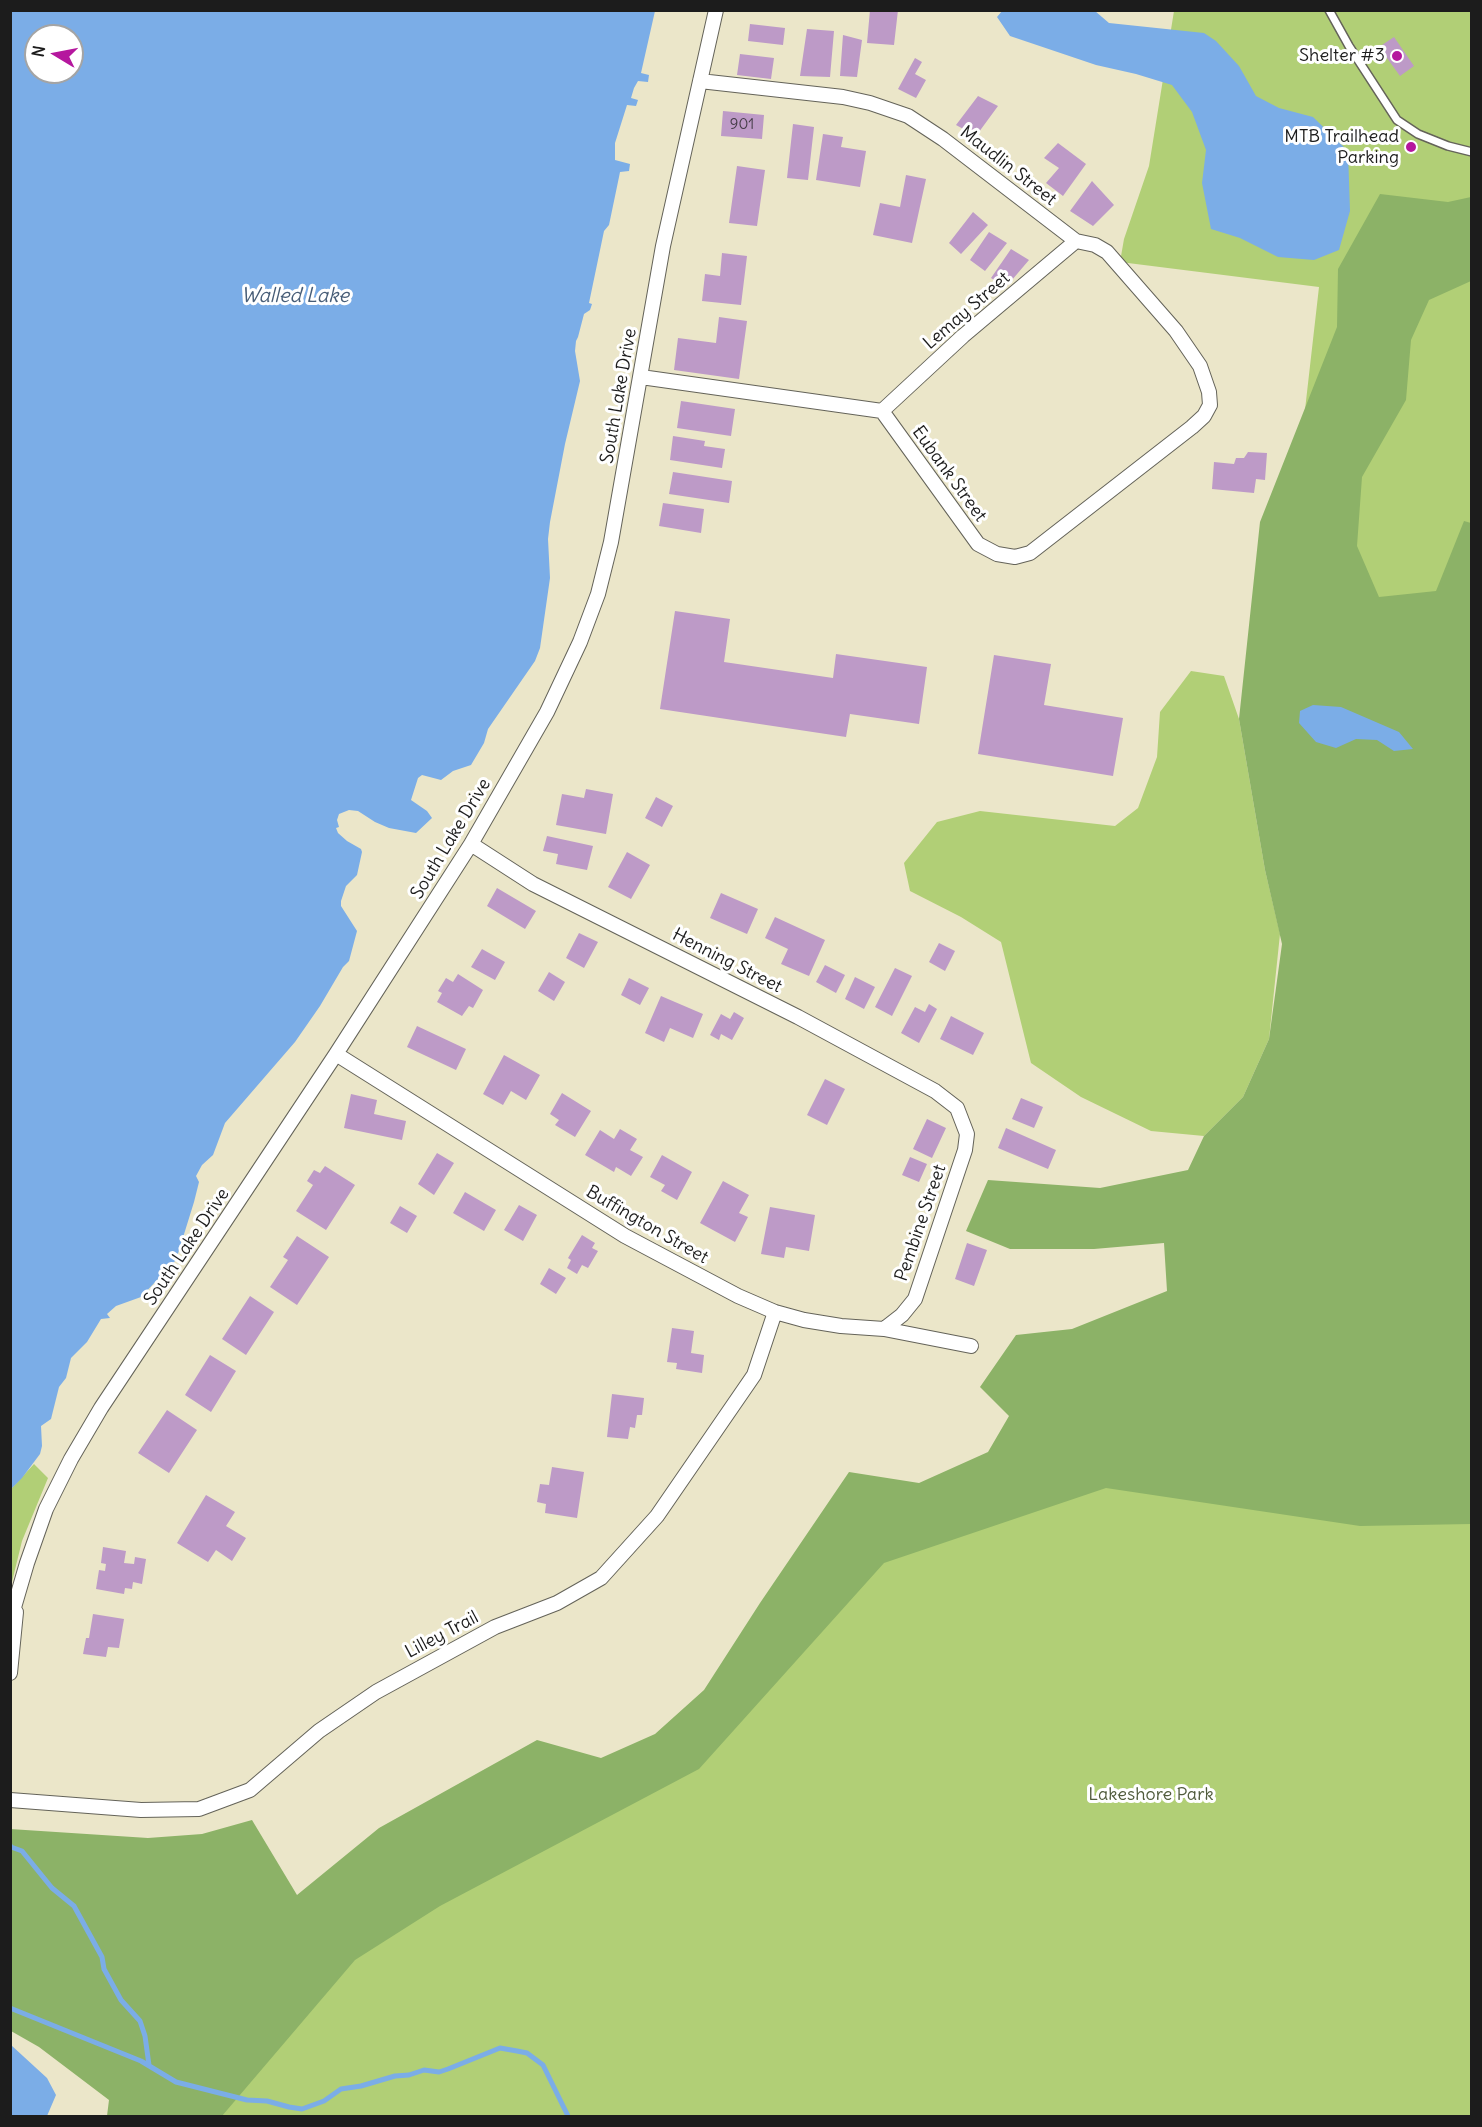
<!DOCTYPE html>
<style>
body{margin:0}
#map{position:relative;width:1482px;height:2127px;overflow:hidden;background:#ebe6c9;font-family:Delius,sans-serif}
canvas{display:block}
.frame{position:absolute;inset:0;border:12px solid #1c1c1c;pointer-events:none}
.north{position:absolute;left:24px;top:24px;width:60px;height:60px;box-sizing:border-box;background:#fff;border:2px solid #a4a4a4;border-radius:50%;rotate:280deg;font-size:16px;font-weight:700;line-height:24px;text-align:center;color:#1c1c1c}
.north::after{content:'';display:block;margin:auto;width:21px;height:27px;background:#b5179e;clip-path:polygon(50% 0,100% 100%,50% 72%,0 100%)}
</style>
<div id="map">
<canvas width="1482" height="2127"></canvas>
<div class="frame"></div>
<div class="north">N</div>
</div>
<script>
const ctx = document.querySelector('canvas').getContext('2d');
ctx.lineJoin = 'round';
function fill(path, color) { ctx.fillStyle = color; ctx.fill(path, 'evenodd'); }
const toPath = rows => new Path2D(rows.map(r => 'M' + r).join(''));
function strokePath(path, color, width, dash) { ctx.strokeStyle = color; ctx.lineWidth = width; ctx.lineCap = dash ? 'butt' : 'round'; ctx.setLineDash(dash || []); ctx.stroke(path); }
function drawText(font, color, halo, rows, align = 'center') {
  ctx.font = font + ' Delius,sans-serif'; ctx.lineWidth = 6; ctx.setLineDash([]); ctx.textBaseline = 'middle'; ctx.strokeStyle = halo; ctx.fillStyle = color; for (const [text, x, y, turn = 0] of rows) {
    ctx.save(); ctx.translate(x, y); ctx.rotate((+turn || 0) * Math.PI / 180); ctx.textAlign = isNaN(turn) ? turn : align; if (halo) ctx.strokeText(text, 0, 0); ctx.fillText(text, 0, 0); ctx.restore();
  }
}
fill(toPath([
 [1174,11,1471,11,1471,657,1280,629,1319,287,1120,262,1124,239,1149,166],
 [1191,671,1224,676,1239,719,1265,870,1280,934,1269,1039,1243,1097,1204,1136,1151,1131,1081,1097,1031,1063,1001,942,961,917,910,891,904,863,937,822,980,811,1115,826,1138,808,1157,757,1160,712],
 [1471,1433,1471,2116,191,2116,384,1876,660,1749,885,1549,1008,1490],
 [34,1464,48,1478,22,1541,11,1586,11,1489]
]), '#b1cf76');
fill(toPath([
 [1380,194,1448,202,1471,197,1471,281,1429,300,1411,340,1406,400,1362,477,1357,546,1379,597,1436,591,1464,521,1471,523,1471,1524,1360,1526,1106,1488,884,1563,699,1769,440,1906,355,1960,222,2116,107,2116,109,2100,39,2047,11,2031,10,1829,148,1838,202,1834,252,1820,297,1895,379,1828,537,1740,601,1758,655,1734,704,1690,760,1603,849,1472,919,1483,988,1452,1009,1416,980,1387,1016,1335,1072,1329,1167,1291,1164,1243,1094,1249,1010,1249,966,1231,988,1180,1100,1188,1188,1170,1204,1136,1243,1097,1269,1039,1282,944,1265,870,1239,719,1260,522,1337,327,1338,269]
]), '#8cb267');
fill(toPath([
 [11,10,655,11,641,73,649,75,648,82,638,81,634,88,631,98,638,100,636,106,627,105,615,143,615,160,630,164,629,171,620,172,619,177,609,225,604,231,589,303,592,304,590,310,584,314,578,337,576,341,575,351,580,381,565,444,550,522,548,539,550,578,540,648,535,661,488,729,484,743,471,765,453,771,441,780,422,775,418,778,411,800,427,811,432,818,416,833,389,828,375,822,358,811,349,810,339,814,337,820,339,827,336,828,338,833,347,841,361,849,362,852,357,875,346,886,341,901,341,906,357,931,349,961,343,967,320,1006,295,1042,225,1123,213,1155,202,1165,196,1176,199,1182,194,1202,176,1260,141,1297,116,1306,107,1314,110,1318,101,1319,87,1342,71,1358,66,1378,59,1387,51,1419,41,1426,42,1446,40,1454,22,1478,11,1489],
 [36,36,72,36,72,72,36,72],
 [1002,11,1095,11,1109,23,1204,33,1216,41,1239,66,1256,96,1279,108,1313,117,1348,151,1350,211,1339,250,1314,260,1278,257,1240,238,1211,229,1202,183,1206,150,1192,112,1172,85,1136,74,1096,65,1010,36,997,17],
 [1313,705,1341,707,1399,732,1413,749,1394,751,1377,740,1356,739,1336,748,1316,742,1299,723,1300,711],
 [11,2045,47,2078,56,2095,47,2116,11,2116]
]), '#7bade7');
strokePath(toPath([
 [10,1845,11,1847,22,1851,52,1888,74,1906,102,1957,104,1969,121,2000,140,2021,145,2036,149,2065],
 [10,2008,141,2061,176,2082,247,2100,267,2101,289,2107,302,2109,324,2101,341,2089,361,2086,395,2076,409,2075,424,2070,439,2072,448,2069,500,2048,517,2051,527,2053,543,2065,568,2116]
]), '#7bade7', 5);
fill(toPath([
 [870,10,898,10,894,45,867,43],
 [750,24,785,28,783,45,748,41],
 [807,29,834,31,830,77,800,76],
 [843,35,862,40,857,77,840,76],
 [1394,37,1414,66,1400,76,1379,47],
 [740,54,774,58,771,79,737,75],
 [915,58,922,62,915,74,926,80,916,98,898,89],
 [978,96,998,106,976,136,956,125],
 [723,111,764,115,762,139,721,136],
 [793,124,814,127,808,180,787,178],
 [823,134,843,137,841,147,866,151,860,187,816,180],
 [1058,143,1086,164,1063,196,1046,183,1059,168,1044,158],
 [737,166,765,170,757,226,729,223],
 [906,175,926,179,912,243,873,235,880,203,900,207],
 [1092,181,1114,205,1093,226,1070,211],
 [973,212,988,225,961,254,949,243],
 [989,232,1007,243,985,271,970,260],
 [1011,249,1029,260,1006,287,991,278],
 [722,253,747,256,741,305,702,301,705,274,720,276],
 [719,317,747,321,739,379,674,370,678,338,716,343],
 [681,401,735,409,731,436,677,428],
 [673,436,705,441,704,446,725,449,722,468,670,460],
 [1248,452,1267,453,1265,480,1256,479,1254,493,1212,489,1214,462,1234,464,1236,458,1244,458],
 [673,472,732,481,729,503,669,494],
 [663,503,704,509,701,533,659,526],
 [675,611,730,619,724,662,833,678,836,654,927,667,919,724,850,714,846,737,660,709],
 [994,655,1051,664,1044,705,1123,718,1113,776,978,754],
 [586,789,613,794,606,834,556,825,562,794,584,798],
 [656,797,673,806,662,827,645,818],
 [547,836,593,846,587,870,556,864,558,854,543,851],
 [627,852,650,865,631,899,608,887],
 [497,888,536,911,525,929,487,906],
 [721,893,758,909,747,934,710,918],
 [775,917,825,940,809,976,781,964,788,949,765,938],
 [579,933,598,942,584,968,566,958],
 [939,943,955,951,945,971,929,962],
 [482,949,505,962,495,980,471,967],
 [825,965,845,975,836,993,816,982],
 [895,968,912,976,892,1016,875,1007],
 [549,972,565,982,554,1001,538,991],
 [458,974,483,990,473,1008,469,1006,462,1016,437,1002,442,993,438,991,446,978,453,982],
 [855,977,875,987,864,1009,845,999],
 [629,978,649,988,640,1005,621,995],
 [661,996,703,1014,693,1038,670,1028,664,1042,645,1033],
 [929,1004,937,1009,919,1043,901,1033,915,1007,925,1012],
 [734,1012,744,1018,732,1040,721,1034,719,1040,710,1035,721,1014,730,1019],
 [951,1016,984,1033,973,1055,940,1039],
 [417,1026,466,1049,456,1070,407,1047],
 [504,1055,540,1075,526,1100,511,1091,503,1105,483,1094],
 [825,1079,845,1089,827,1125,807,1115],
 [562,1093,591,1111,575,1137,555,1125,559,1120,550,1114],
 [351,1094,377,1100,374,1114,406,1121,402,1140,344,1128],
 [1021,1098,1043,1107,1034,1128,1012,1119],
 [927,1119,946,1128,932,1158,913,1149],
 [1006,1128,1056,1150,1048,1169,998,1148],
 [620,1129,637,1139,630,1150,643,1157,631,1176,616,1167,614,1172,585,1155,600,1130,614,1139],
 [437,1153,454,1163,434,1195,418,1184],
 [662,1155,692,1172,677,1200,661,1191,665,1185,650,1177],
 [910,1157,927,1164,919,1182,902,1175],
 [325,1166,355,1185,326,1230,296,1211,313,1185,307,1181,314,1170,320,1173],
 [723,1181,749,1195,739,1213,748,1217,735,1242,700,1223],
 [465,1192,496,1210,484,1231,453,1213],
 [519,1205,537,1215,523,1241,504,1230],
 [400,1206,417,1216,407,1233,390,1223],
 [770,1207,815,1215,809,1251,786,1247,784,1258,761,1254],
 [582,1235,595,1243,592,1248,598,1251,588,1268,582,1265,577,1274,567,1268,571,1260,568,1258],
 [297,1236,329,1257,297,1305,270,1287,288,1260,283,1257],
 [967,1243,987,1250,974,1286,955,1279],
 [549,1268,566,1278,556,1294,540,1284],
 [250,1296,274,1312,246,1355,222,1339],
 [672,1328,694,1331,691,1353,704,1355,702,1373,676,1369,677,1363,667,1362],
 [210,1355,236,1371,211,1412,185,1395],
 [612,1394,644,1398,642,1415,637,1415,635,1428,630,1427,628,1439,607,1437],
 [167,1410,197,1430,169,1473,138,1453],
 [552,1467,584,1472,577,1518,545,1513,546,1504,537,1502,540,1484,549,1485],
 [206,1495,235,1512,226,1526,246,1538,232,1561,216,1550,208,1562,177,1543],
 [103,1547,126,1551,124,1563,134,1564,135,1557,146,1559,142,1584,133,1582,132,1589,125,1588,124,1594,96,1589,99,1570,105,1571,106,1564,101,1563],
 [93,1614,124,1619,119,1648,108,1647,106,1657,83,1654,86,1638,89,1638]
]), '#bd9ac7');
const service = toPath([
 [1329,10,1349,46,1397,120,1418,134,1448,146,1472,152]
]);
const minor = toPath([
 [641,377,882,411,978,544,997,554,1015,557,1030,553,1192,427,1204,416,1210,405,1209,392,1200,366,1176,331,1107,252,1095,245,1076,241,943,139,908,116,870,103,843,97,700,81],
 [882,411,963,336,1076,241],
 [471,844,533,884,798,1017,935,1091,957,1108,967,1134,965,1150,915,1299,902,1315,884,1329],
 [336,1054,625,1236,738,1296,775,1312,804,1320,841,1326,884,1329,971,1346],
 [10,1621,27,1563,46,1509,71,1459,101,1408,336,1054,471,844,547,712,580,642,598,594,611,542,663,246,716,10],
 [10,1673,16,1612],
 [10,1800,141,1810,199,1809,250,1790,319,1731,376,1692,495,1627,557,1603,601,1578,657,1516,754,1375,775,1312]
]);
strokePath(service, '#646359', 10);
strokePath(minor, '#646359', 16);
strokePath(service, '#fff', 7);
strokePath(minor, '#fff', 14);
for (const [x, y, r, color] of [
 [1397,56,6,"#b5179e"],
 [1411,147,6,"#b5179e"]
]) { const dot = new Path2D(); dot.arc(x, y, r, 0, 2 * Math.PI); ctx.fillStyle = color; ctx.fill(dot); strokePath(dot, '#fff', 2); }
drawText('15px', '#443c47', null, [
 ["901",742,125]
]);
drawText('18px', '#1c1c1c', '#fff', [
 ["Shelter #3",1385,56],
 ["MTB Trailhead",1399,137],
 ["Parking",1399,158]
], 'right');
drawText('18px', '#1c1c1c', '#fff', [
 ["Maudlin Street",1008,166,38],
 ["Lemay Street",967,311,-41],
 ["South Lake Drive",619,396,-80],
 ["Eubank Street",949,474,54],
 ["South Lake Drive",451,839,-59],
 ["Henning Street",727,961,27],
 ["Pembine Street",921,1223,-71],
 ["Buffington Street",647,1225,30],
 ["South Lake Drive",187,1247,-56],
 ["Lilley Trail",442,1635,-28]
]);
drawText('18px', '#505b3c', '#fff', [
 ["Lakeshore Park",1151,1795]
]);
drawText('italic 20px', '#475d77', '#fff', [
 ["Walled Lake",295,296]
]);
</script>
